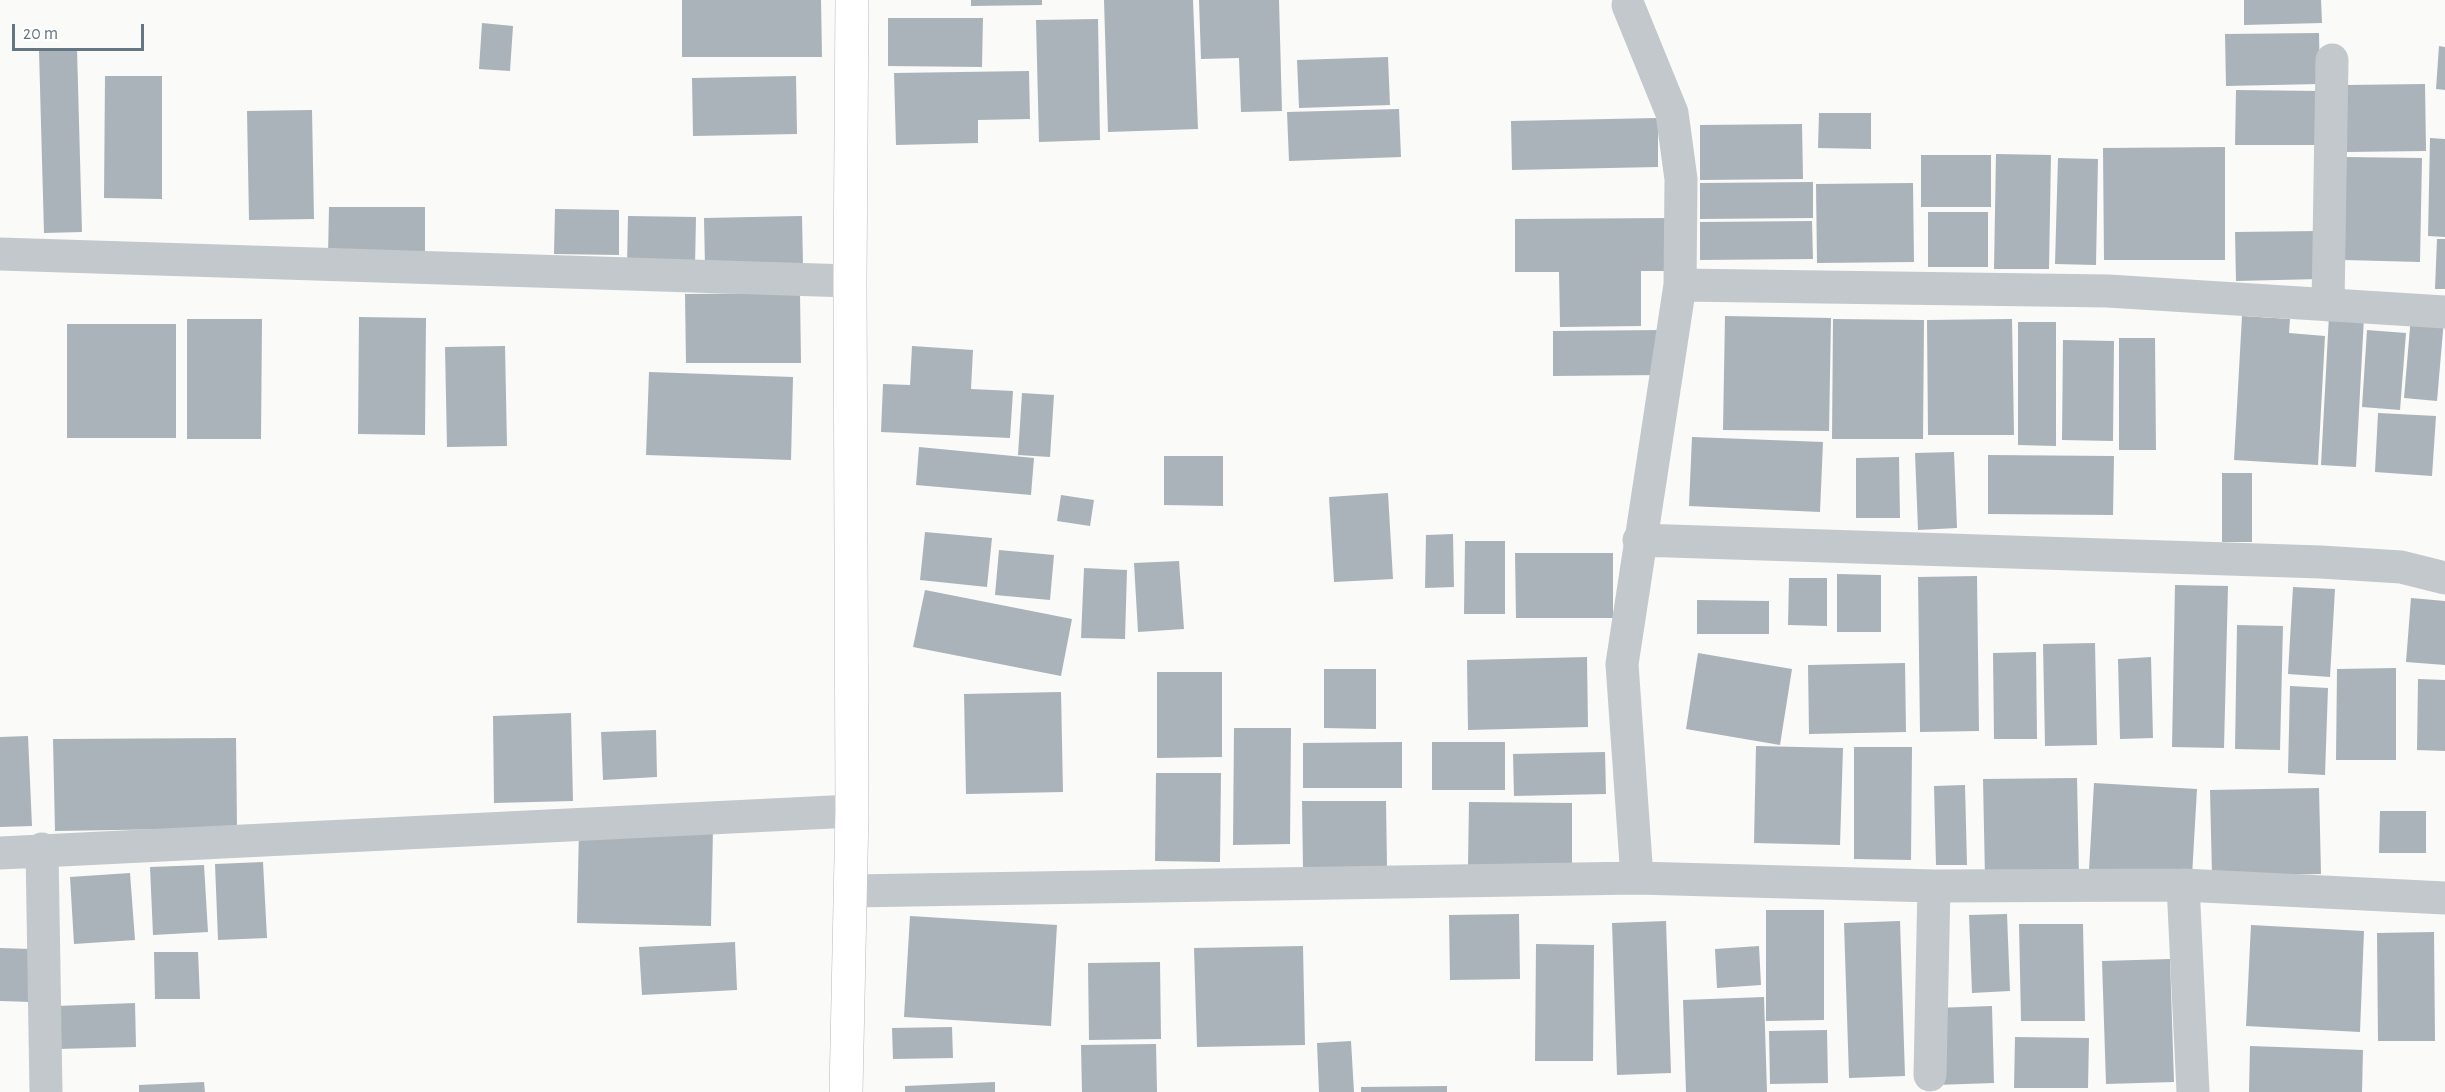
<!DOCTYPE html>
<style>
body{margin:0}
#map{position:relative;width:2445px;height:1092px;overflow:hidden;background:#fafaf8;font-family:"Alegreya Sans",sans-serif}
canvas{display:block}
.scale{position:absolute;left:12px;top:24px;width:132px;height:27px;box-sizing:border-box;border:3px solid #657683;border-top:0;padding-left:8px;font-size:18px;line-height:21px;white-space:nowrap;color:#657683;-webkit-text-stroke:4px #fff;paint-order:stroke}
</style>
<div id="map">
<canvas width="2445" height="1092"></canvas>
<div class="scale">20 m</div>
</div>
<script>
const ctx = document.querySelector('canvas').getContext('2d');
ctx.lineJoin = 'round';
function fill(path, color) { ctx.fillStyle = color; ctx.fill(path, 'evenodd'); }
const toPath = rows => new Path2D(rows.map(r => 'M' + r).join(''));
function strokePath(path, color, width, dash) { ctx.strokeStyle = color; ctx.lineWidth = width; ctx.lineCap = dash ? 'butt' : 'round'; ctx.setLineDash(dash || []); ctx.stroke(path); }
fill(toPath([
 [682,0,821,0,822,57,682,57],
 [971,0,1042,0,1042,5,971,6],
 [1104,0,1193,0,1198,129,1108,132],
 [1199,0,1279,0,1282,111,1241,112,1239,58,1201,59],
 [2244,0,2321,0,2322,23,2244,25],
 [888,18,983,18,982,67,888,66],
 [1098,19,1100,140,1039,142,1036,20],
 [482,23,513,26,510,71,479,69],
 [2319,33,2320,84,2226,86,2225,34],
 [2439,46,2445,47,2445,90,2436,89],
 [77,49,82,232,44,233,39,51],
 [1388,57,1390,105,1299,108,1297,60],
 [1029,71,1030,119,978,120,978,143,896,145,894,73],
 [105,76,162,76,162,199,104,198],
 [796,76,797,134,693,136,692,78],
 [2425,84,2426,151,2346,152,2346,85],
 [2236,90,2322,91,2321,145,2235,145],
 [1399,109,1401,157,1289,161,1287,112],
 [312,110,314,219,249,220,247,111],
 [1819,113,1871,113,1871,149,1818,148],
 [1658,118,1658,167,1512,170,1511,121],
 [1802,124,1803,179,1700,180,1700,125],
 [2430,138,2445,139,2445,237,2428,236],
 [2225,147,2225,260,2104,260,2103,148],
 [1996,154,2051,155,2049,269,1994,269],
 [1921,155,1991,155,1991,207,1921,207],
 [2346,157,2422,158,2420,262,2344,260],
 [2058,158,2098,159,2096,265,2055,264],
 [1813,182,1813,218,1700,219,1700,183],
 [1913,183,1914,262,1817,263,1816,184],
 [329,207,425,207,425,256,328,256],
 [555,209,619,210,619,255,554,254],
 [1928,212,1988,212,1988,267,1928,267],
 [628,216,696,217,695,267,627,266],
 [802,216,803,265,705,267,704,218],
 [1673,218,1673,271,1641,271,1641,326,1560,327,1559,272,1515,272,1515,219],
 [1812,221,1813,259,1700,260,1700,222],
 [2319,231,2320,279,2236,281,2235,232],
 [2437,239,2445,239,2445,289,2435,289],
 [800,293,801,363,686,363,685,294],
 [2329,315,2364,317,2356,467,2321,465],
 [1725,316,1831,318,1829,431,1723,430],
 [2242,316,2290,319,2289,333,2325,336,2318,465,2234,460],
 [2411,316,2444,319,2437,401,2404,398],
 [359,317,426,318,425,435,358,434],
 [187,319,262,319,261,439,187,439],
 [1833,319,1924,320,1923,439,1832,439],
 [2012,319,2014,435,1928,435,1927,320],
 [2018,322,2056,322,2056,446,2018,445],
 [67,324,176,324,176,438,67,438],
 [1661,330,1661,375,1553,376,1553,331],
 [2367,330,2406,333,2400,410,2362,407],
 [2119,338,2155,338,2156,450,2119,450],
 [2063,340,2114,341,2113,441,2062,440],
 [505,346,507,446,447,447,445,347],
 [912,346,973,350,971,389,1013,391,1010,438,881,432,883,384,910,385],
 [649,372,793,377,791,460,646,455],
 [1022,393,1054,395,1050,457,1018,455],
 [2378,413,2436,416,2432,476,2375,472],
 [1692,437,1823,442,1820,512,1689,506],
 [919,447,1034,458,1031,495,916,485],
 [1954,452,1957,528,1918,530,1915,453],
 [1988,455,2114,456,2113,515,1988,514],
 [1164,456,1223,456,1223,506,1164,505],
 [1899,457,1900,518,1856,518,1856,458],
 [2222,473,2252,473,2252,542,2222,542],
 [1388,493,1393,579,1334,582,1329,497],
 [1061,495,1094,500,1090,526,1057,521],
 [925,532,992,538,987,587,920,580],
 [1453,534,1454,587,1425,588,1426,535],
 [1465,541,1505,541,1505,614,1464,614],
 [999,550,1054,555,1050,600,995,595],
 [1515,553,1613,553,1613,618,1516,618],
 [1179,561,1184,629,1138,632,1134,563],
 [1084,568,1127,570,1125,639,1081,638],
 [1837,574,1881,575,1881,632,1837,632],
 [1977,576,1979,731,1920,732,1918,577],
 [1789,578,1827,578,1827,626,1788,625],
 [2175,585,2228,586,2224,748,2172,747],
 [2293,587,2335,589,2330,677,2288,674],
 [925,590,1072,619,1061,676,913,647],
 [2411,598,2445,601,2445,665,2406,662],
 [1697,600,1769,601,1769,634,1697,634],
 [2237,625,2283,626,2280,750,2235,749],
 [2095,643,2097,745,2045,746,2043,644],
 [2036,652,2037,739,1994,739,1993,653],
 [1698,653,1792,669,1780,745,1686,729],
 [1587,657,1588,727,1468,730,1467,660],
 [2151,657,2153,738,2120,739,2118,659],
 [1905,663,1906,732,1809,734,1808,665],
 [2396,668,2396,760,2336,760,2337,669],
 [1324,669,1376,669,1376,729,1324,728],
 [1157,672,1222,672,1222,757,1157,758],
 [2418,679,2445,680,2445,751,2417,750],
 [2290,686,2328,688,2325,775,2288,773],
 [1061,692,1063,792,966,794,964,694],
 [571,713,573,801,494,803,493,716],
 [1234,728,1291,728,1290,844,1233,845],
 [656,730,657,777,603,780,601,732],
 [28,736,32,826,0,827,0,737],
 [236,738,237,828,55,831,53,739],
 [1402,742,1402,788,1303,788,1303,743],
 [1432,742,1505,742,1505,790,1432,790],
 [1756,746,1843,748,1840,845,1754,843],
 [1854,747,1912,747,1911,860,1854,859],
 [1605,752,1606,794,1514,796,1513,754],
 [1156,773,1221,773,1220,862,1155,861],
 [2077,778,2079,876,1985,878,1983,779],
 [2094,783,2197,789,2192,876,2089,870],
 [1965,785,1967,865,1936,865,1934,786],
 [2319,788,2321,874,2212,876,2210,790],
 [1302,801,1386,801,1387,867,1303,867],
 [1469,802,1572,803,1572,867,1468,865],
 [2380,811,2426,811,2426,853,2379,853],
 [579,827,713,829,711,926,577,923],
 [263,862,267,938,218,940,215,864],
 [204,865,208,932,153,935,150,867],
 [130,873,135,940,74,944,70,877],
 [1766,910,1824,910,1824,1020,1766,1021],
 [1519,914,1520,979,1450,980,1449,915],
 [2007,914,2010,991,1972,993,1969,915],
 [910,916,1057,925,1051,1026,904,1017],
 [1666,921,1671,1073,1617,1075,1612,923],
 [1900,921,1905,1076,1849,1078,1844,923],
 [2019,924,2083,924,2085,1021,2021,1021],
 [2251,925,2364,931,2360,1032,2246,1026],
 [2434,932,2435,1041,2378,1041,2377,933],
 [735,942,737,990,642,995,639,947],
 [1536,944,1594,945,1593,1061,1535,1061],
 [1303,946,1305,1045,1197,1047,1194,948],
 [1759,946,1761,985,1717,988,1715,949],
 [0,948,32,949,32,1002,0,1001],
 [154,952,198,952,200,999,155,999],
 [2170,959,2174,1082,2106,1084,2102,961],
 [1160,962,1161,1039,1089,1040,1088,963],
 [1764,997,1767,1092,1686,1092,1683,1000],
 [135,1003,136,1047,57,1049,57,1006],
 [1992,1006,1994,1083,1936,1085,1934,1008],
 [952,1027,953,1058,893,1059,892,1028],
 [1827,1030,1828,1083,1770,1084,1769,1031],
 [2015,1037,2089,1038,2088,1088,2014,1088],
 [1351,1041,1354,1092,1319,1092,1317,1043],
 [1156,1044,1157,1092,1082,1092,1081,1045],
 [2250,1046,2363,1050,2362,1092,2249,1092],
 [204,1082,205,1092,139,1092,139,1085],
 [995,1082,995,1092,905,1092,905,1086],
 [1447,1086,1447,1092,1361,1092,1361,1087]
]), '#aab3b9');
const secondary = toPath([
 [846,1092,852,811,850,281,852,0]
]);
strokePath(secondary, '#b3babf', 34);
strokePath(toPath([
 [1628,5,1672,113,1681,179,1680,285,1622,664,1637,878],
 [0,254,850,281],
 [1680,285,2108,291,2445,312],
 [2328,305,2332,60],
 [1639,540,2321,562,2401,567,2445,578],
 [42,849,46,1092],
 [0,853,852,811],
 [2183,885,2193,1092],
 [852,891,1637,878,1934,886,2183,885,2445,898],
 [1930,1075,1934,886]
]), '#c3c8cc', 33);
strokePath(secondary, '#fff', 33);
</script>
